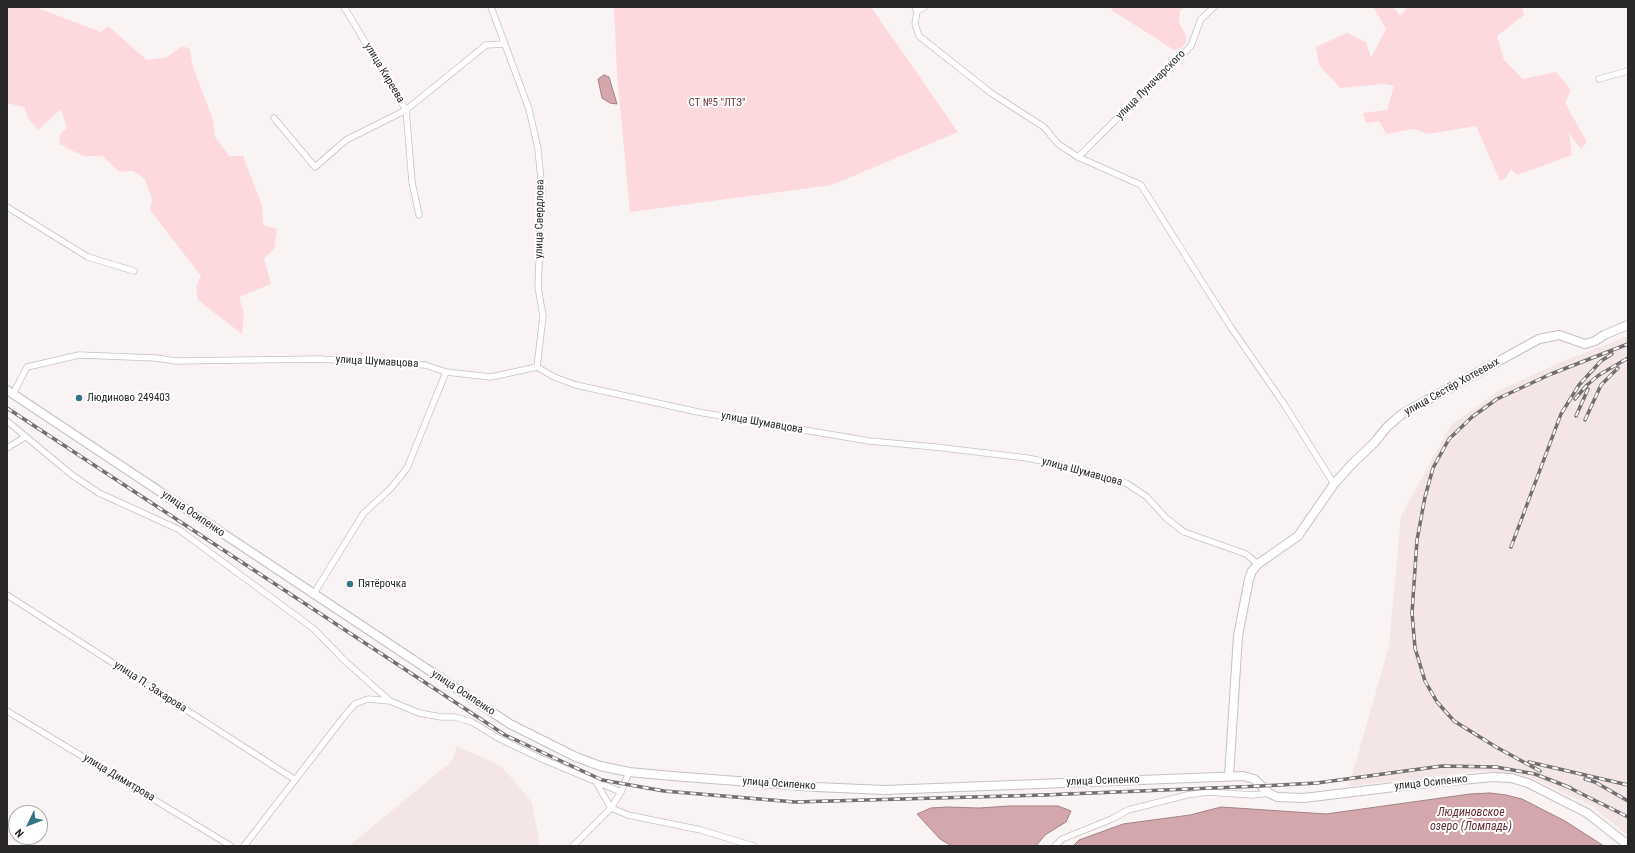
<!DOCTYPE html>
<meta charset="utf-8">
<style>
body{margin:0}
#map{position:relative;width:1635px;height:853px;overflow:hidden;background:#faf3f4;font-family:"Roboto Condensed",sans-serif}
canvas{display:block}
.frame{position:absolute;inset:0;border:8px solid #292727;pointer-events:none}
.north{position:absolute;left:8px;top:805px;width:40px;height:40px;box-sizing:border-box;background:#fff;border:1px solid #a9a9a9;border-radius:50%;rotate:227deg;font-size:11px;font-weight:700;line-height:16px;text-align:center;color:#292727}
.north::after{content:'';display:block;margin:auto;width:14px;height:18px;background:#337487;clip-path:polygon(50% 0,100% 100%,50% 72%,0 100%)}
</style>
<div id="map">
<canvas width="1635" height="853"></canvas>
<div class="frame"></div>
<div class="north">N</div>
</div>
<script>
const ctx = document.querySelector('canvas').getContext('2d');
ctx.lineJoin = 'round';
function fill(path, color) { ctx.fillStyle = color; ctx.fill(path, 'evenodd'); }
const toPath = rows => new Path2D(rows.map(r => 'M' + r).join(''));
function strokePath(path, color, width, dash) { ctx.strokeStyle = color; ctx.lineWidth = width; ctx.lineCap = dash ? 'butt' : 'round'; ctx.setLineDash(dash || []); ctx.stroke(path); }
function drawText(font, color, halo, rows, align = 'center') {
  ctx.font = font + ' "Roboto Condensed",sans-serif'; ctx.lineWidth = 4; ctx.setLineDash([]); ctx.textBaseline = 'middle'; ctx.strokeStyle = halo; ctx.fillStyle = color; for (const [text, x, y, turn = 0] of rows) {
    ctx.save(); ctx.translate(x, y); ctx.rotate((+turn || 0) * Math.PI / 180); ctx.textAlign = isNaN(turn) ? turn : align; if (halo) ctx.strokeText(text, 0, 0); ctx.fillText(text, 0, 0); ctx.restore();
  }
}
fill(toPath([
 [1628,336,1628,836,1592,806,1528,776,1483,771,1349,786,1389,646,1401,516,1451,425,1498,391,1568,359],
 [457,746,501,766,532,802,540,846,349,846,452,761]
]), '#f4e5e6');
fill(toPath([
 [7,7,35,7,101,32,108,26,147,60,167,57,182,46,190,49,192,64,213,120,215,137,229,156,243,156,262,205,263,225,277,229,274,250,264,258,271,284,239,297,244,313,242,334,198,300,196,287,201,276,150,210,152,199,145,179,133,171,120,172,102,156,83,156,59,144,60,134,67,128,61,109,38,130,28,118,24,107,7,103],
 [614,7,871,7,958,132,832,185,630,212,617,74],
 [1110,7,1185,7,1180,11,1179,22,1186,36,1186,43,1181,48,1174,50,1113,11],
 [1376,7,1393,7,1400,16,1408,7,1522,7,1524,15,1497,36,1504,60,1523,79,1556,72,1571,90,1565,103,1587,142,1581,149,1569,133,1572,155,1517,175,1511,169,1506,178,1500,181,1476,126,1428,134,1414,129,1386,134,1379,121,1366,123,1363,113,1387,110,1394,86,1383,84,1340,88,1319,65,1316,47,1347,33,1366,42,1371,58,1386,29,1374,8]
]), '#fdd9dd');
const water = toPath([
 [604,75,609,77,617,104,610,103,602,98,598,79,604,75],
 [1490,793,1506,795,1522,799,1565,821,1604,846,1073,846,1079,840,1123,824,1190,815,1221,807,1326,814,1470,794,1490,793],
 [1009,806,1058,806,1071,811,1066,822,1045,835,1036,846,952,846,940,839,917,814,931,808,947,807,979,808,1009,806]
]);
fill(water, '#d4a7ac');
strokePath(water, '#a18184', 1);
const street = toPath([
 [344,7,406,110,412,182,419,215],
 [491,7,529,109,538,149,542,190,538,287,543,316,537,367],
 [915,7,917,11,915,24,919,36,991,93,1044,127,1058,144,1078,157,1141,185,1230,326,1284,404,1334,484],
 [917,11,924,7],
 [1599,79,1628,71],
 [274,118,315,167,346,140,406,110,486,45,505,44],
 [1078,157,1191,46,1201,19,1214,7],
 [7,207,88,257,134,271],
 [13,394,27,367,79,355,156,358,176,361,319,359,425,365,446,372,491,377,537,367,554,377,576,385,698,412,869,441,935,447,1027,458,1062,465,1126,483,1147,497,1166,518,1184,532,1246,554,1258,564],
 [7,421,72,475,99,493,178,529,261,590,314,629,345,661,390,701],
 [7,448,25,437],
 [7,595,294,779],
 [313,595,363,514,391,488,407,468,446,372],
 [7,711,231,846],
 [596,782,611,808,628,815,701,830,753,846],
 [244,846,346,714,355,704,368,699,390,701,419,713,441,717,455,717,472,722,498,738,542,759,621,792],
 [573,846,611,808,621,792,629,772],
 [1055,846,1062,839,1112,819,1128,810,1187,795,1207,792,1253,795,1269,793]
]);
const secondary = toPath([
 [7,390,510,724,576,757,600,766,629,772,672,776,816,787,884,790,1243,776,1254,779,1269,793,1277,797,1304,798,1419,784,1493,777,1511,778,1528,783,1587,813,1628,845],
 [1229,776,1238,636,1249,579,1252,571,1258,564,1298,536,1334,484,1351,465,1374,443,1387,427,1402,414,1539,339,1559,335,1585,344,1595,341,1604,335,1628,325]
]);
strokePath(street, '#c6c0c1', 7);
strokePath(secondary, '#c6c0c1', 10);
strokePath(street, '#fff', 5.5);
strokePath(secondary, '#fff', 8);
const rail = toPath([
 [1575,399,1587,385,1599,375,1628,358],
 [7,408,505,735,602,780,664,791,795,802,1044,795,1261,786,1317,783,1442,766,1496,767,1535,774,1571,788],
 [1576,416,1588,389],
 [1585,420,1601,385,1618,368],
 [1511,547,1561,414,1579,385,1601,361,1612,354],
 [1529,762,1628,785],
 [1540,771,1496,747,1454,721,1437,702,1425,681,1415,648,1412,613,1417,540,1425,497,1433,468,1449,439,1472,417,1497,399,1551,374,1628,344],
 [1585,779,1595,782,1628,801],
 [1566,786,1628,817]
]);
strokePath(rail, '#736f6f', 3.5);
strokePath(rail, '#fff', 2, [6]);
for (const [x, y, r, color] of [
 [79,398,4,"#337487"],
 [350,584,4,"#337487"]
]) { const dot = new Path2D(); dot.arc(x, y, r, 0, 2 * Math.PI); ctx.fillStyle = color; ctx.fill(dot); strokePath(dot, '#fff', 1.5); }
drawText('11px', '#292727', '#fff', [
 ["улица Киреева",384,73,59],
 ["улица Луначарского",1151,85,-45],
 ["улица Свердлова",540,219,-89],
 ["улица Шумавцова",377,362,3],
 ["улица Сестёр Хотеевых",1452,387,-29],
 ["улица Шумавцова",762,423,10],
 ["улица Шумавцова",1082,472,15],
 ["улица Осипенко",193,514,34],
 ["улица П. Захарова",150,687,33],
 ["улица Осипенко",463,693,33],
 ["улица Димитрова",119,778,31],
 ["улица Осипенко",1103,781,-2],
 ["улица Осипенко",1431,783,-6],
 ["улица Осипенко",779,784,4]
]);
drawText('11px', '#713641', '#fff', [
 ["СТ №5 \"ЛТЗ\"",717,103]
]);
drawText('11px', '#292727', '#fff', [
 ["Людиново 249403",87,398],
 ["Пятёрочка",358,584]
], 'left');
drawText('italic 12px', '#672d38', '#fff', [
 ["Людиновское",1471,813],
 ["озеро (Ломпадь)",1471,827]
]);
</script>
